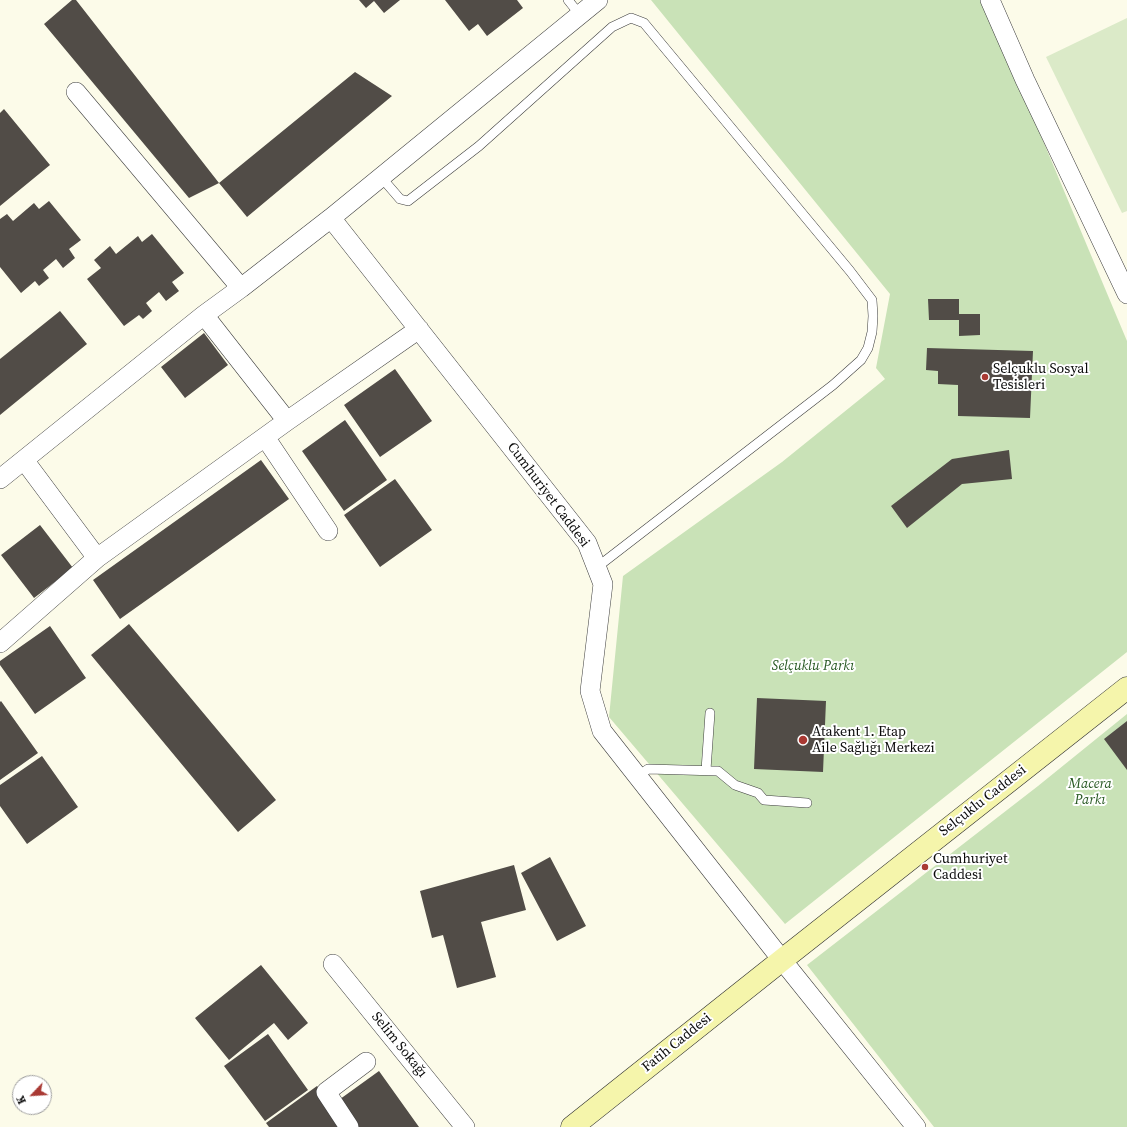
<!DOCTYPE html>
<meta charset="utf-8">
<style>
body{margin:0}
#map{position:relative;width:1127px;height:1127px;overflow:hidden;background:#fcfbe9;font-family:"Source Serif 4",serif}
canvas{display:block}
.north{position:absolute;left:12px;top:1075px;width:40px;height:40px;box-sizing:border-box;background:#fff;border:1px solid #9d9d9d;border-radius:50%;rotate:245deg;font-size:11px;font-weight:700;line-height:16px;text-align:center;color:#0a0a0a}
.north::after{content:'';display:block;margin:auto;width:14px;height:18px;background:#a93933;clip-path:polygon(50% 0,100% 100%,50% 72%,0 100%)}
</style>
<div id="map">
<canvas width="1127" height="1127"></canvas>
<div class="north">K</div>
</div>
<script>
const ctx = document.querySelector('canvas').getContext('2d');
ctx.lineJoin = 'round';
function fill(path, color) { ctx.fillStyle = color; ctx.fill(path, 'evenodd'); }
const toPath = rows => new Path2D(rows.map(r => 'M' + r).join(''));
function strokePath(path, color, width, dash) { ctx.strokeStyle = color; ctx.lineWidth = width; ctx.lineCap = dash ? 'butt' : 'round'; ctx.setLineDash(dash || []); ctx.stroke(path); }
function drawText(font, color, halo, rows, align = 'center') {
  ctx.font = font + ' "Source Serif 4",serif'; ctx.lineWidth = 4; ctx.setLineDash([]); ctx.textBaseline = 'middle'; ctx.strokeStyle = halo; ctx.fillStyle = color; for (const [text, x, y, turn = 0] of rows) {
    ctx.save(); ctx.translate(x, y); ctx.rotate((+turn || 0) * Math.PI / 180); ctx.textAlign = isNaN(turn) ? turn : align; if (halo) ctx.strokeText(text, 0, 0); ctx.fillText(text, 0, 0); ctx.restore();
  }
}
fill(toPath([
 [651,0,984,0,1127,341,1127,652,785,924,609,717,623,576,782,462,885,379,876,368,890,294],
 [1127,714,1127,1127,934,1127,807,965,1038,786]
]), '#c9e2b7');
fill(toPath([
 [1127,18,1127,211,1122,213,1046,57]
]), '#dbeac8');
fill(toPath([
 [72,0,76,0,219,183,189,198,44,24],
 [359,0,400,0,384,13,374,1,366,8],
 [445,0,517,0,523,8,487,36,478,24,469,31],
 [355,72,392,96,247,217,219,183],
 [4,109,50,165,0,206,0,113],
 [49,201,81,240,69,249,75,258,63,268,56,259,43,270,49,278,39,286,35,281,21,293,0,267,0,219,7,214,13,221,34,203,39,209],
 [152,234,184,273,172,282,179,291,166,301,159,292,146,303,152,311,143,319,139,315,124,326,87,279,101,268,94,260,110,246,116,254,138,236,142,242],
 [928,299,959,299,959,314,980,314,980,335,959,336,959,320,929,320],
 [60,311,87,344,0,415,0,359],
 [204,333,228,365,185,398,161,367],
 [927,348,1033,351,1030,418,958,416,958,385,938,384,938,371,926,370],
 [395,369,432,421,380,457,344,405],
 [345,420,387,480,344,511,302,451],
 [1009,450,1012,479,962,484,907,528,891,506,952,459],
 [261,460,289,499,120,619,93,580],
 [395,479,432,530,380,567,344,515],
 [40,525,73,568,34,598,1,555],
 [129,624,276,800,238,832,91,655],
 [50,626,86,678,35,714,0,665,0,661],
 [757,698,826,701,823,772,754,769],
 [1,701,38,753,0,780,0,702],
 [1127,721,1127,770,1104,739],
 [42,756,78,807,27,844,0,806,0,785],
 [550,857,586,926,557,941,521,873],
 [514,865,526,910,481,922,496,977,457,988,443,935,432,938,420,891],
 [261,965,308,1023,288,1040,274,1023,229,1060,195,1018],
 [268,1034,308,1090,265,1121,224,1066],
 [379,1071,419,1127,353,1127,336,1102],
 [317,1086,345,1127,269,1127,266,1123]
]), '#514c47');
const lane = toPath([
 [568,0,580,15],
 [381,177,400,199,408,201,479,146,612,27,631,18,644,23,850,271,872,300,873,316,872,332,868,348,861,360,833,385,596,568],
 [706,770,710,713],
 [638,776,648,769,718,771,735,785,758,793,764,800,807,803]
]);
const street = toPath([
 [990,0,1025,80,1127,294],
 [76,92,241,288],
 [331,218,587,543,603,584,590,691,602,731,782,960,916,1127],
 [204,315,287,421],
 [265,437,328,531],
 [24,460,97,558],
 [0,479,204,315,241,288,331,218,598,0],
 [0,643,97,558,287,421,419,329],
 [333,964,465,1127],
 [349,1127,326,1092,366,1062]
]);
const secondary = toPath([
 [572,1127,782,960,1127,688]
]);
strokePath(lane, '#3d3d3d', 10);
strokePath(street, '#3d3d3d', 20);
strokePath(secondary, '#2c2c2c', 23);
strokePath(lane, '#fff', 9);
strokePath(street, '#fff', 19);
strokePath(secondary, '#f5f5ab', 22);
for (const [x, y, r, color] of [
 [985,377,4,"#a93933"],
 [803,740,5,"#a93933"],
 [925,867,4,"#a93933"]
]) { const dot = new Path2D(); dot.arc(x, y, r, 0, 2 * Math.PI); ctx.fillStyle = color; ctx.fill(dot); strokePath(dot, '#fff', 1.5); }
drawText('14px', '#0a0a0a', '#fff', [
 ["Selçuklu Sosyal",993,369],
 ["Tesisleri",993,385],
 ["Atakent 1. Etap",812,732],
 ["Aile Sağlığı Merkezi",812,748],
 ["Cumhuriyet",933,859],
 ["Caddesi",933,875]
], 'left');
drawText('14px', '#0a0a0a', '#fff', [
 ["Cumhuriyet Caddesi",548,495,53],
 ["Selçuklu Caddesi",983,801,-38],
 ["Fatih Caddesi",677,1043,-39],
 ["Selim Sokağı",399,1045,51]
]);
drawText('italic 14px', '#285923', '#fff', [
 ["Selçuklu Parkı",813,666],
 ["Macera",1090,784],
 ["Parkı",1090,800]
]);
</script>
